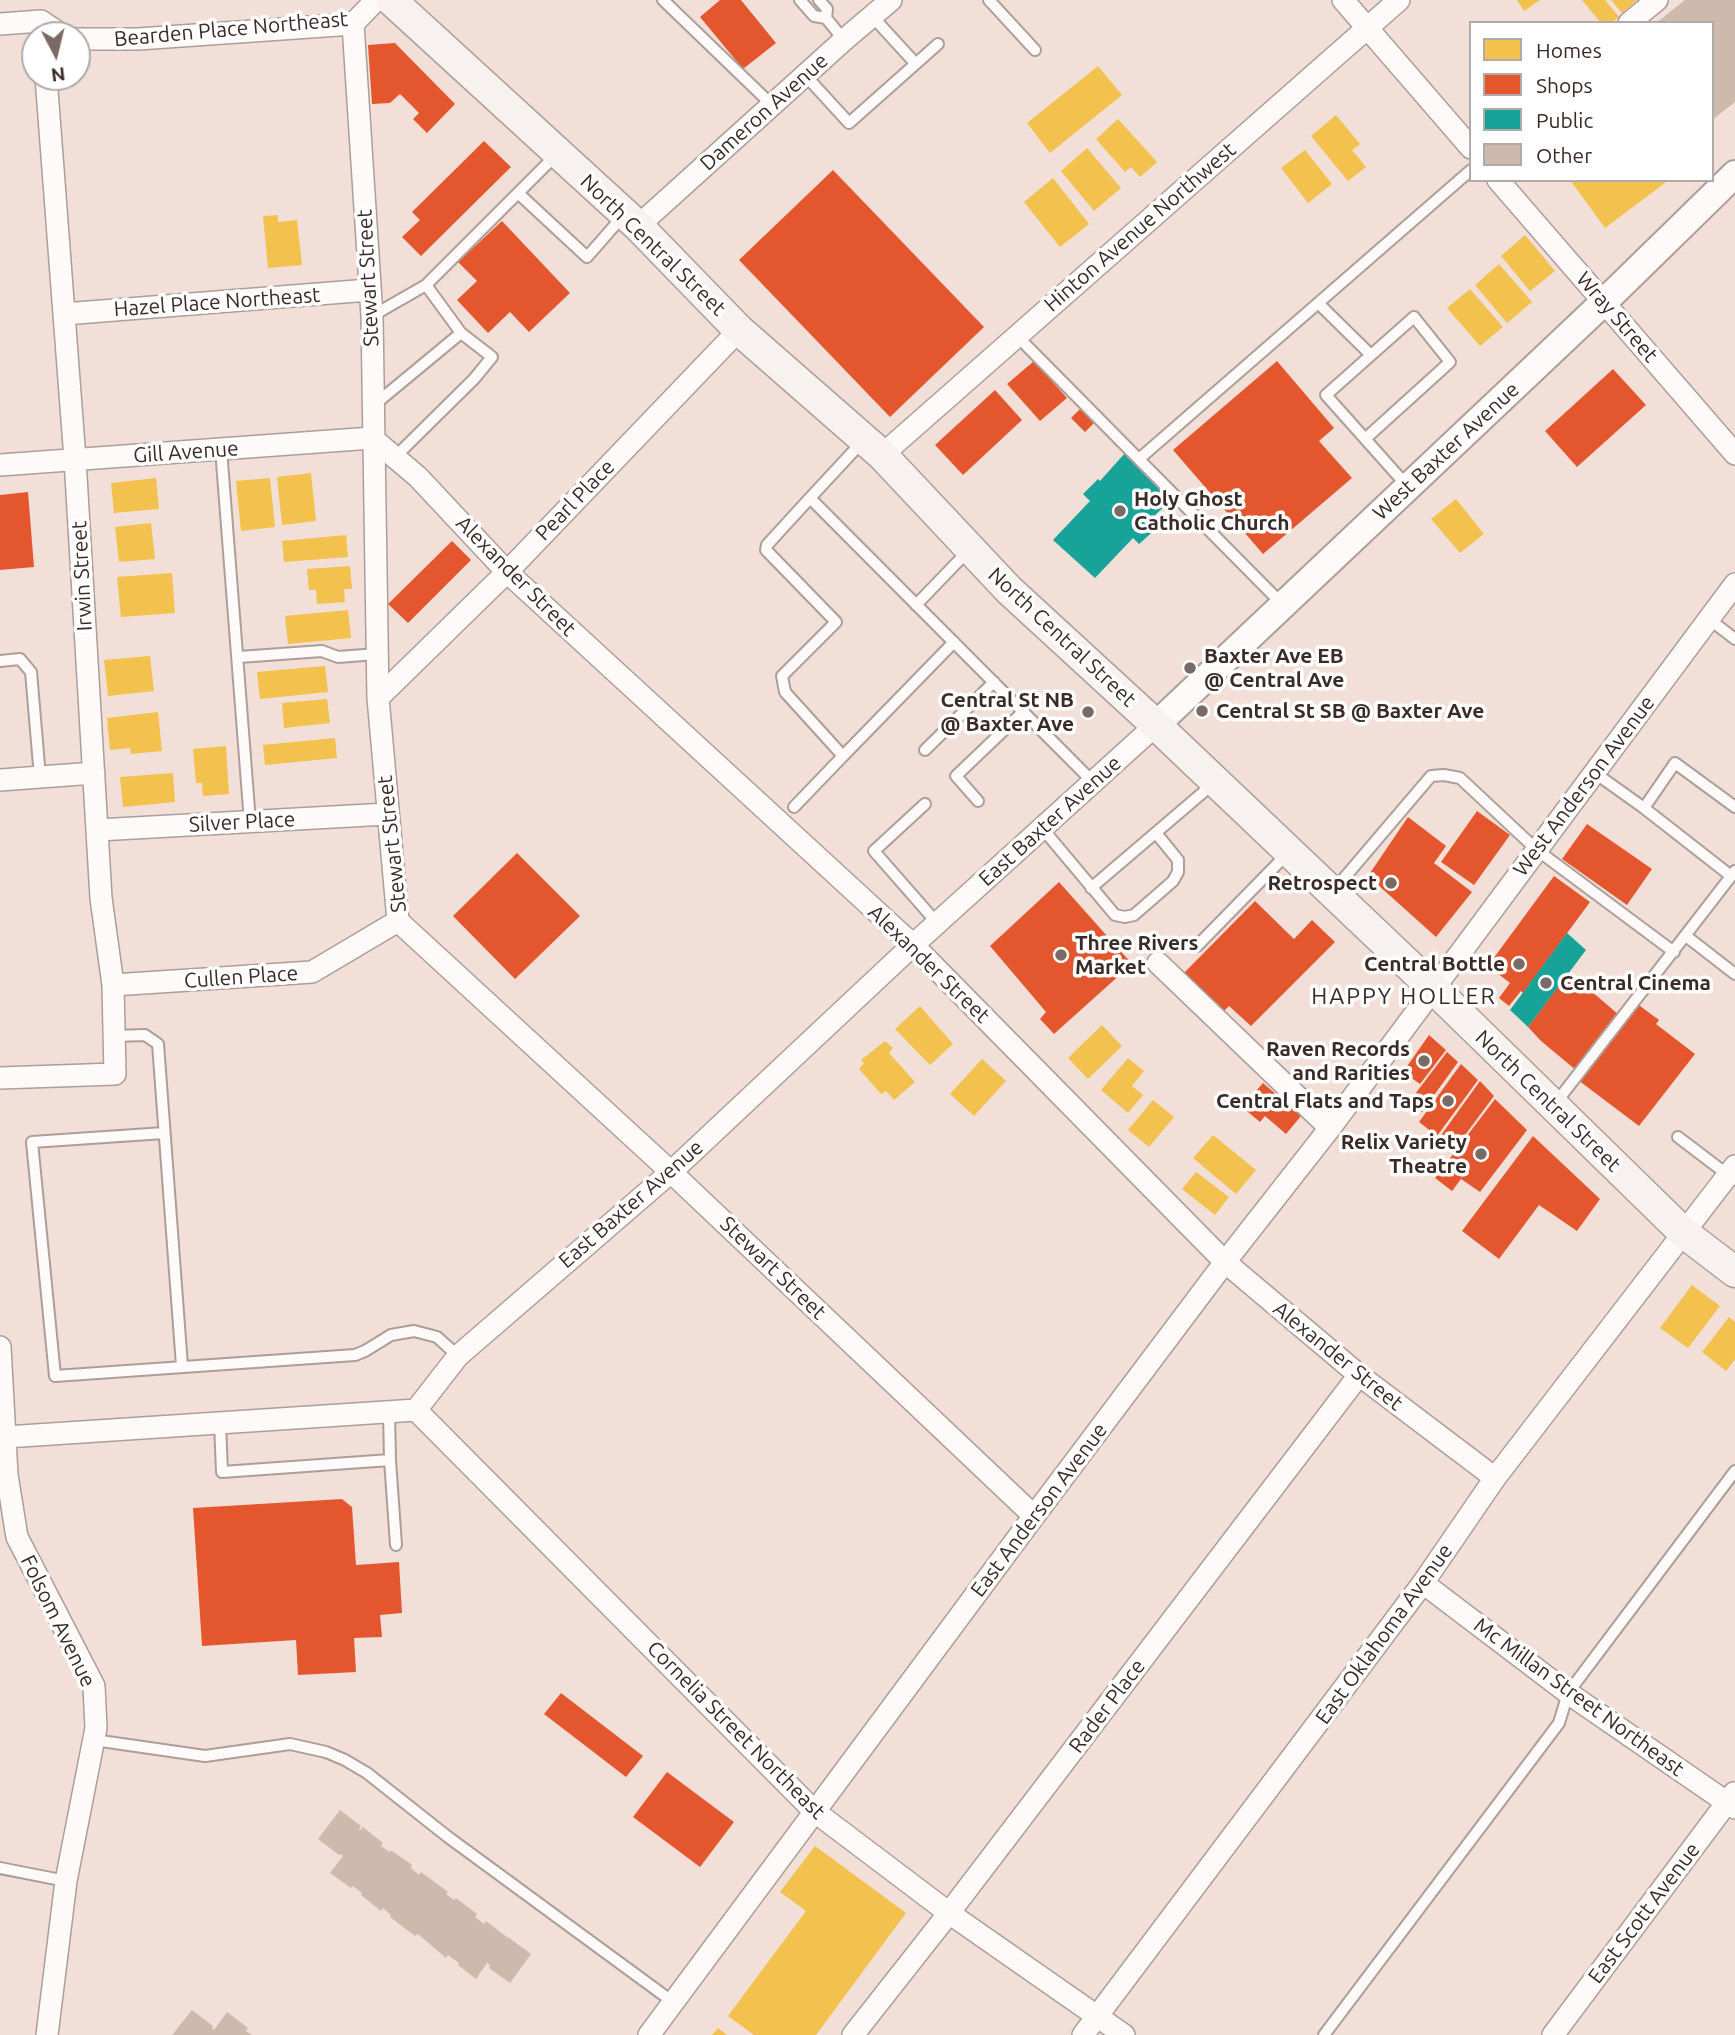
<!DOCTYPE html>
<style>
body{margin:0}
#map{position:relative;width:1735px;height:2035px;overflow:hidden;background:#f2dfd8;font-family:Ubuntu,sans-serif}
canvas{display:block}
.legend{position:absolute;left:1469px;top:21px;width:245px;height:161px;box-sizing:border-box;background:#fff;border:2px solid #b0aaa9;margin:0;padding:9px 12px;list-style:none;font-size:21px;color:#392b27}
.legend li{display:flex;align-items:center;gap:14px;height:35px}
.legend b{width:35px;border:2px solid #b0aaa9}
.north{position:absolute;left:21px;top:21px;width:70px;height:70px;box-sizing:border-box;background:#fff;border:2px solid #b0aaa9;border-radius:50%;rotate:173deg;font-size:19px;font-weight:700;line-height:28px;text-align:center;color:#392b27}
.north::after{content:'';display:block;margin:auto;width:24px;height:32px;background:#7a6a65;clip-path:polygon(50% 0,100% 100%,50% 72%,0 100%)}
</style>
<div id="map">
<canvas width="1735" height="2035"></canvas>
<ul class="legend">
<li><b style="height:19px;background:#f2c14e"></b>Homes</li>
<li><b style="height:19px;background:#e4572e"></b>Shops</li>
<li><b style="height:19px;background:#17a398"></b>Public</li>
<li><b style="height:19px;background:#cebaad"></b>Other</li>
</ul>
<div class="north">N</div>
</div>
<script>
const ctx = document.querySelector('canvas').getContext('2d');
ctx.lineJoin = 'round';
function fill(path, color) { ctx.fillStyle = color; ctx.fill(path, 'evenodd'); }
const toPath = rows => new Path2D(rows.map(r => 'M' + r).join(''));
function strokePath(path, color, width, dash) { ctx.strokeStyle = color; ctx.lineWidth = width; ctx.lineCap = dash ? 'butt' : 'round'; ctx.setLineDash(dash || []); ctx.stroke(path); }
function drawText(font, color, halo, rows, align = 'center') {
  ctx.font = font + ' Ubuntu,sans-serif'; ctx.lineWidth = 7; ctx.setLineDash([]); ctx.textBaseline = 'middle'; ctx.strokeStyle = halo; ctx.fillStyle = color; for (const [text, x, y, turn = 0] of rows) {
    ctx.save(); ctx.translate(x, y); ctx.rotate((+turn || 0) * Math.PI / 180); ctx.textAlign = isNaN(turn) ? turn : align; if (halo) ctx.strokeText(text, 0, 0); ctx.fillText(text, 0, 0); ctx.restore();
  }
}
fill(toPath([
 [1517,0,1540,0,1524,11],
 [1582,0,1605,0,1619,17,1611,23,1601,23],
 [1611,0,1637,0,1622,13],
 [1098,66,1122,95,1050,153,1027,123],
 [1336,115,1360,144,1352,150,1366,167,1348,181,1311,136],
 [1118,119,1157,162,1140,177,1131,167,1125,172,1096,139],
 [1087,148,1121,188,1094,211,1061,171],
 [1305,150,1332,184,1308,203,1281,168],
 [1053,178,1089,224,1060,247,1024,202],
 [1570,180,1663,180,1665,183,1605,228],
 [278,215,278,222,297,220,302,265,268,268,263,216],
 [1525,235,1555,271,1530,291,1501,256],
 [1499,264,1532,302,1507,323,1475,285],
 [1470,289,1503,327,1480,346,1447,308],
 [311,473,316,521,282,525,277,477],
 [156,478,159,509,114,513,111,483],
 [270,478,275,527,241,531,236,481],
 [1456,499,1484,534,1460,553,1431,519],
 [151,523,155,559,119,562,115,527],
 [346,535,348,557,284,562,282,541],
 [350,566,352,589,344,589,345,602,317,604,316,590,309,590,307,569],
 [172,573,175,613,121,617,117,577],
 [348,610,351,638,288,644,285,616],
 [150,656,154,691,108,696,104,660],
 [325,666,328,692,260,699,257,672],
 [327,699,330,723,284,728,282,703],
 [158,712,162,751,131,754,130,748,110,750,107,718],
 [335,738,337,758,265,765,263,745],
 [226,746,229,794,203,796,202,783,196,783,193,749],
 [173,773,175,802,123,807,120,777],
 [920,1006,953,1044,930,1065,895,1029],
 [1102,1025,1122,1046,1088,1079,1068,1058],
 [885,1041,893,1048,889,1053,915,1082,894,1100,886,1091,881,1094,859,1069,864,1063,861,1060],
 [1128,1058,1144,1071,1132,1086,1143,1095,1128,1113,1101,1090],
 [982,1059,1006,1081,974,1116,950,1094],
 [1153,1100,1174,1117,1149,1147,1128,1130],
 [1213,1135,1256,1170,1236,1194,1193,1158],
 [1196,1172,1229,1197,1215,1215,1182,1189],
 [1692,1285,1720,1306,1688,1348,1660,1328],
 [1729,1317,1735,1322,1735,1359,1726,1371,1702,1352],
 [815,1846,906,1913,816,2035,754,2035,728,2016,806,1911,780,1892],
 [718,2028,727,2035,712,2035]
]), '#f2c14e');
fill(toPath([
 [720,0,741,0,776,43,743,69,700,17],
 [395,43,455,104,427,133,413,119,419,113,400,94,390,103,372,104,368,45],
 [484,141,511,167,421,256,402,237,420,220,412,212],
 [833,170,984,327,890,417,739,260],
 [502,221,570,293,529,332,510,312,488,333,457,300,477,281,458,262],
 [1034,361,1067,398,1040,421,1007,384],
 [1277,361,1334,428,1319,441,1352,478,1263,554,1173,450],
 [1613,369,1646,405,1577,467,1545,431],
 [995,390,1022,420,963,475,935,445],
 [1081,408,1095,422,1085,432,1071,418],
 [28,492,34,567,0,570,0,495],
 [452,541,471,560,408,623,388,604],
 [1477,811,1510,835,1474,885,1441,862],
 [1408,817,1446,846,1434,863,1472,892,1436,937,1368,876],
 [1587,824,1652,869,1627,905,1562,859],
 [517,853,580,916,515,979,453,916],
 [1554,876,1590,902,1523,993,1521,991,1509,1006,1499,998,1510,983,1493,970,1493,959],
 [1059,882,1132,964,1054,1034,1040,1019,1046,1012,990,946],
 [1255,901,1294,939,1312,920,1335,942,1251,1026,1229,1006,1219,1016,1180,977],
 [1569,972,1619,1015,1577,1071,1541,1041,1528,1027],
 [1636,1003,1659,1020,1656,1024,1695,1054,1639,1126,1578,1080],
 [1429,1035,1446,1050,1420,1084,1403,1072],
 [1447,1052,1458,1062,1422,1112,1409,1102],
 [1461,1064,1478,1080,1437,1136,1419,1122],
 [1480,1081,1494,1096,1454,1150,1439,1138],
 [1263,1083,1301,1116,1286,1134,1265,1116,1260,1122,1242,1107],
 [1495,1099,1527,1130,1480,1192,1461,1179,1452,1191,1435,1178],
 [1533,1136,1600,1199,1577,1231,1539,1205,1499,1259,1462,1231],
 [342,1499,352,1507,356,1565,399,1562,402,1613,380,1615,382,1637,354,1638,356,1672,298,1675,296,1640,202,1646,193,1508],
 [561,1693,643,1756,626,1777,544,1714],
 [667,1772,734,1822,700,1867,633,1817]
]), '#e4572e');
fill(toPath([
 [1126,452,1174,497,1149,521,1157,528,1139,544,1133,538,1095,578,1053,540,1090,501,1083,494,1098,479,1100,481],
 [1567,933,1586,950,1528,1027,1510,1010]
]), '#17a398');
fill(toPath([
 [1685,0,1735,0,1735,102,1712,120,1712,23,1656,23],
 [340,1810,361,1826,359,1829,360,1830,363,1827,383,1843,381,1846,390,1852,391,1850,412,1865,411,1868,419,1875,421,1872,448,1892,446,1894,454,1900,456,1898,477,1914,475,1917,484,1924,486,1921,507,1937,505,1939,508,1937,531,1954,510,1983,489,1968,490,1965,487,1963,476,1979,458,1965,459,1963,448,1955,446,1958,418,1934,415,1936,390,1917,391,1915,383,1908,381,1911,361,1895,362,1893,353,1886,351,1888,330,1873,343,1856,341,1854,339,1855,318,1839],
 [192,2010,213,2026,212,2028,214,2030,227,2012,248,2028,246,2031,252,2035,172,2035]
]), '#cebaad');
const service = toPath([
 [663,0,772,105],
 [800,0,814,16,826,18,827,9,819,0],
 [989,0,1035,50],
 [872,16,915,63],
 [826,18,844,40],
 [805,75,849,123,938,44],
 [518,193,587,257,623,216],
 [1318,303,1371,355],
 [372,316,426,285,556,155],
 [1017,336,1283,605],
 [374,405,461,333,426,285],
 [1365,439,1450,362,1414,317,1326,395,1408,487],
 [862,442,810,498,1093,782],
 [221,449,250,822],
 [395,457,474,379,492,357,461,333],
 [1139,459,1471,170],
 [916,605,968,551],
 [1709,619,1735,639],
 [239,657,322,651,338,657,377,654],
 [0,661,20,659,31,672,40,777],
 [925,750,994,682],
 [843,756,954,642],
 [1595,773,1644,808,1675,763,1735,807],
 [978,801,956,776,1024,711],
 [925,804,874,851,937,923],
 [794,807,843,756,785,692,782,676,836,622,766,550,767,545,810,498],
 [1644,808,1731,876],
 [1042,828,1115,915,1125,917,1134,915,1173,881,1178,872,1178,860,1156,833],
 [1091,888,1214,783],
 [1334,890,1431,776,1444,775,1460,778,1537,850,1674,952],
 [1686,936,1735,974],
 [1197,946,1287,854],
 [114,1036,145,1035,158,1044,182,1366],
 [1555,1104,1735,871],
 [164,1133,32,1142,55,1376,355,1355,365,1351,391,1335,414,1331,437,1337,458,1356],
 [1678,1137,1728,1175],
 [220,1423,222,1472,390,1460,389,1412],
 [390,1460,396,1545],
 [94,1740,205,1756,290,1744,326,1752,345,1760,367,1773,448,1837,673,2002],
 [0,1868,66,1881],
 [1324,2035,1559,1723,1568,1693,1735,1471]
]);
const minor = toPath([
 [1343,0,1471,148],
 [1629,23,1657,0],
 [0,24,41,21,62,35],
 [353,24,372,316,378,698,398,921,671,1172,1034,1516],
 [77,39,138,39,353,24,376,0],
 [1498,180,1735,454],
 [638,226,844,40,891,0],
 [64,314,369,290],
 [882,455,1399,0],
 [0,465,372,438,418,477,507,572,913,945,1225,1262,1359,1375,1495,1478],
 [378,698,507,572,739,330],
 [0,780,94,773],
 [98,830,387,814],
 [1158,963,1330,1128],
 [113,985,312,972,398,921],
 [0,1078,115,1074,113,985,101,898,75,459,46,77],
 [0,1347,7,1475,17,1537,94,1686,96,1728,66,1881,47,2035],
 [416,1410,814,1811,949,1913,1124,2035],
 [6,1437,416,1410,458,1356,671,1172,913,945,1156,725],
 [1423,1583,1568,1693,1735,1808],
 [649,2035,1034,1516,1225,1262,1330,1128,1735,584],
 [853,2035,949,1913,1359,1375],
 [1083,2035,1423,1583,1495,1478,1735,1166],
 [1553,2035,1734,1793]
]);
const tertiary = toPath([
 [1156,725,1604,302,1735,174]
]);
const secondary = toPath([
 [391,0,638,226,739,330,882,455,1009,590,1156,725,1434,989,1684,1233,1735,1272]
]);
strokePath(service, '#ac9e98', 14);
strokePath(minor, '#ac9e98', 24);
strokePath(tertiary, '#ac9e98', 30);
strokePath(secondary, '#ac9e98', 33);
strokePath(service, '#fdfaf9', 10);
strokePath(minor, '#fdfaf9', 21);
strokePath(tertiary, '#fdfaf9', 26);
strokePath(secondary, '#f7f2f0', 30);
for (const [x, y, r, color] of [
 [1120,511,7,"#7a6a65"],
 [1190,668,7,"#7a6a65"],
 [1202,711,7,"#7a6a65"],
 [1088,712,7,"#7a6a65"],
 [1391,883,7,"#7a6a65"],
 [1061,955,7,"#7a6a65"],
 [1519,964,7,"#7a6a65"],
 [1546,983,7,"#7a6a65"],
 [1424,1061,7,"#7a6a65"],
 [1448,1101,7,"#7a6a65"],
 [1481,1154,7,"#7a6a65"]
]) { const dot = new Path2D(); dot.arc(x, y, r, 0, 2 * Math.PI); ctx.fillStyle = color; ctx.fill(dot); strokePath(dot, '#fff', 2.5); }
drawText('21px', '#392b27', '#fff', [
 ["Bearden Place Northeast",231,29,-5],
 ["Dameron Avenue",764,112,-42],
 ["Hinton Avenue Northwest",1140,227,-41],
 ["North Central Street",653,245,44],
 ["Stewart Street",368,278,-93],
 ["Hazel Place Northeast",217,302,-4],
 ["Wray Street",1617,317,49],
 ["West Baxter Avenue",1446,451,-43],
 ["Gill Avenue",186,452,-4],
 ["Pearl Place",575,500,-46],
 ["Irwin Street",82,576,-93],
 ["Alexander Street",516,576,45],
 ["North Central Street",1062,637,43],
 ["West Anderson Avenue",1584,786,-53],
 ["East Baxter Avenue",1050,821,-42],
 ["Silver Place",242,822,-3],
 ["Stewart Street",392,844,-96],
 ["Alexander Street",929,964,44],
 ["Cullen Place",241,977,-4],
 ["North Central Street",1548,1101,44],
 ["East Baxter Avenue",631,1204,-41],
 ["Stewart Street",773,1268,44],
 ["Alexander Street",1338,1356,39],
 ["East Anderson Avenue",1039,1510,-53],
 ["Folsom Avenue",58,1621,64],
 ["East Oklahoma Avenue",1384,1634,-54],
 ["Mc Millan Street Northeast",1579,1697,36],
 ["Rader Place",1107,1706,-53],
 ["Cornelia Street Northeast",736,1730,45],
 ["East Scott Avenue",1644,1913,-53]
]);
drawText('bold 21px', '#392b27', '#fff', [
 ["Holy Ghost",1134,499,"left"],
 ["Catholic Church",1134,523,"left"],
 ["Baxter Ave EB",1204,656,"left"],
 ["@ Central Ave",1204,680,"left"],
 ["Central St NB",1074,700],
 ["@ Baxter Ave",1074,724],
 ["Central St SB @ Baxter Ave",1216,711,"left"],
 ["Retrospect",1377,883],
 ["Three Rivers",1075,943,"left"],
 ["Market",1075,967,"left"],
 ["Central Bottle",1505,964],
 ["Central Cinema",1560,983,"left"],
 ["Raven Records",1410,1049],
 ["and Rarities",1410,1073],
 ["Central Flats and Taps",1434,1101],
 ["Relix Variety",1467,1142],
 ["Theatre",1467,1166]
], 'right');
ctx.letterSpacing = '2px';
drawText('23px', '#392b27', '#fff', [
 ["HAPPY HOLLER",1404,996]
]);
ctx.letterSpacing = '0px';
</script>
